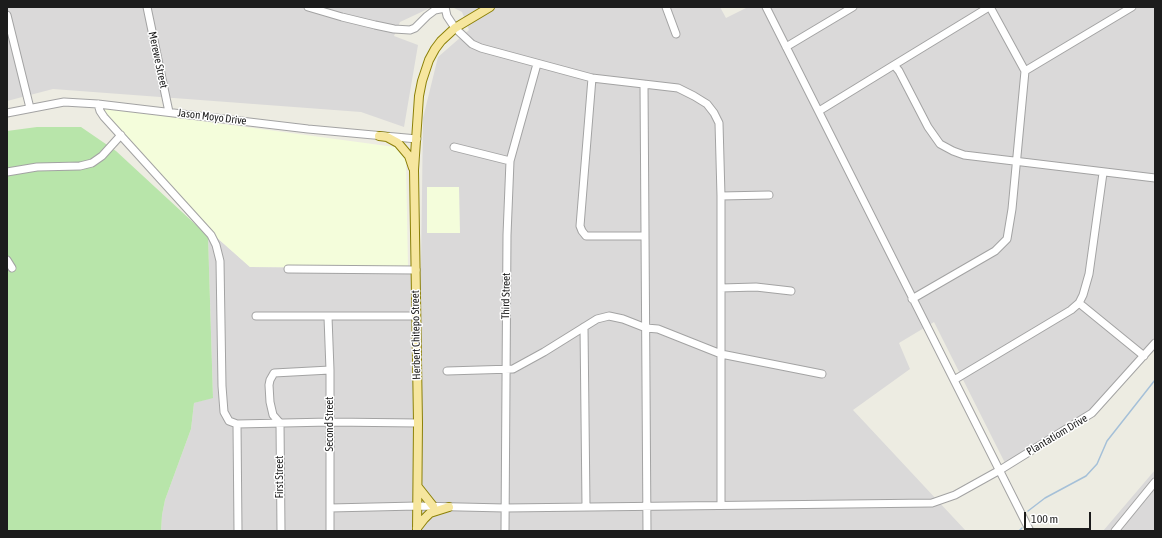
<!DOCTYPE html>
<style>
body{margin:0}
#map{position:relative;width:1162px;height:538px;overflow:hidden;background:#edece2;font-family:"Asap Condensed",sans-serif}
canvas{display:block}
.frame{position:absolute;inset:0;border:8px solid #1c1c1c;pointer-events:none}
.scale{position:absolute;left:1024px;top:512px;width:67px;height:18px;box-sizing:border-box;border:2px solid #1c1c1c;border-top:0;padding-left:5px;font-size:12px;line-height:14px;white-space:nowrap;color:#1c1c1c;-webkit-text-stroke:3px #fff;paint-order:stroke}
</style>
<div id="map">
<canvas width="1162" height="538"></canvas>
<div class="frame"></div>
<div class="scale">100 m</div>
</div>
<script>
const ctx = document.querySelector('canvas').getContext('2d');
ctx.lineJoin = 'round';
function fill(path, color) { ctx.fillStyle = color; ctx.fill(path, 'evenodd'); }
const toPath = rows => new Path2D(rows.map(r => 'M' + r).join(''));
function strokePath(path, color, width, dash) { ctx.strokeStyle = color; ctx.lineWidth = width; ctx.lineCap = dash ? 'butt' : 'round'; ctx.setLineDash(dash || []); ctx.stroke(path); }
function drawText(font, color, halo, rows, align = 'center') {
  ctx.font = font + ' "Asap Condensed",sans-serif'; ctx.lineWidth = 3; ctx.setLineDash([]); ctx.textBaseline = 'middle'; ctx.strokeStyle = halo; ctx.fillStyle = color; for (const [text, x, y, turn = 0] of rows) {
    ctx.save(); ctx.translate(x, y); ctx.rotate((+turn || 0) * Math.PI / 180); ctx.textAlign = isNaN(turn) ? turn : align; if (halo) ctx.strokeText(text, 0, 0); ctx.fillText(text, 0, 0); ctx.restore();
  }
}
fill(toPath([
 [7,7,432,7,400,22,394,36,418,45,404,127,361,112,53,89,7,101],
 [452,7,720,7,726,18,748,7,1155,7,1155,342,1099,406,1006,465,934,322,899,343,910,369,853,410,966,531,161,531,162,515,165,500,191,429,194,403,213,397,208,236,215,236,250,267,421,268,423,118,438,57,469,30,462,12],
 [1155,470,1155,531,1103,531]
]), '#dad9d9');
fill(toPath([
 [104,108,395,147,406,160,408,268,250,267,215,236,103,113],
 [459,187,460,233,427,233,427,187]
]), '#f4fddb');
fill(toPath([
 [37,127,81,127,116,151,208,236,213,398,194,403,191,429,165,500,162,515,161,531,7,531,7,131]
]), '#b8e5aa');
strokePath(toPath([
 [1028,511,1045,498,1086,476,1097,464,1107,441,1155,380],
 [1019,531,1022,528]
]), '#a5c0d8', 1.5);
const minor = toPath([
 [147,7,169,112],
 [308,7,342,17,375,25,394,29,410,30,415,28,427,16,435,10,445,8],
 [445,7,447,16,455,28,472,44,481,48,592,78,678,88,694,96,707,104,714,113,719,123,721,196,721,505],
 [666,7,676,34],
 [766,7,1030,531],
 [990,7,1025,71],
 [7,15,30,108],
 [786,47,853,7],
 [894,65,989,7],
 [592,78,580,226,582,231,586,236,645,236],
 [644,84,647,531],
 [98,104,100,111,104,117,211,235,216,245,220,261,222,386,224,412,229,421,237,424,330,422,418,423],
 [819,111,894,65,899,71,928,127,940,144,953,151,964,155,1155,178],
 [7,113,64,102,98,104,308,129,417,139],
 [454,147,510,161],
 [7,172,37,167,80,166,92,163,102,156,121,135],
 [721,196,769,195],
 [7,260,12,268],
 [288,269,416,270],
 [721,288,756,287,791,291],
 [912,299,995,251,1007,239,1012,209,1025,71,1132,7],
 [1079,303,1144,356],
 [256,316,416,316],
 [328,317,330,370,330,531],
 [584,327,586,506],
 [447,371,513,369,544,352,597,319,609,316,623,319,646,328,658,329,721,354,822,374],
 [954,380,1071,310,1079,303,1083,295,1089,274,1103,173],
 [237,424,238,531],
 [330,508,417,506,505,508,932,503,955,495,1000,470,1092,413,1155,343],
 [281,531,280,423,273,415,270,402,269,385,270,380,274,373,330,370],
 [505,531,507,235,510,161,537,64],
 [1115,531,1155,482]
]);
const major = toPath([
 [379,136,387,137,398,143,409,156,413,168],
 [418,487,433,506],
 [417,528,424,519,430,513,449,507],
 [417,531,418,423,414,170,419,96,422,81,429,60,435,49,441,41,455,28,490,7]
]);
strokePath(minor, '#a3a3a3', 9);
strokePath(major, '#8c8108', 10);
strokePath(minor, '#fff', 7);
strokePath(major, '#f6e69e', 8);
drawText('11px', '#1c1c1c', '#fff', [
 ["Merewe Street",158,60,78],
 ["Jason Moyo Drive",212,117,7],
 ["Third Street",506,296,-89],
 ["Herbert Chitepo Street",416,335,-91],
 ["Second Street",330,424,-90],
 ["Plantatiom Drive",1057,435,-31],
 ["First Street",280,477,-90]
]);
</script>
